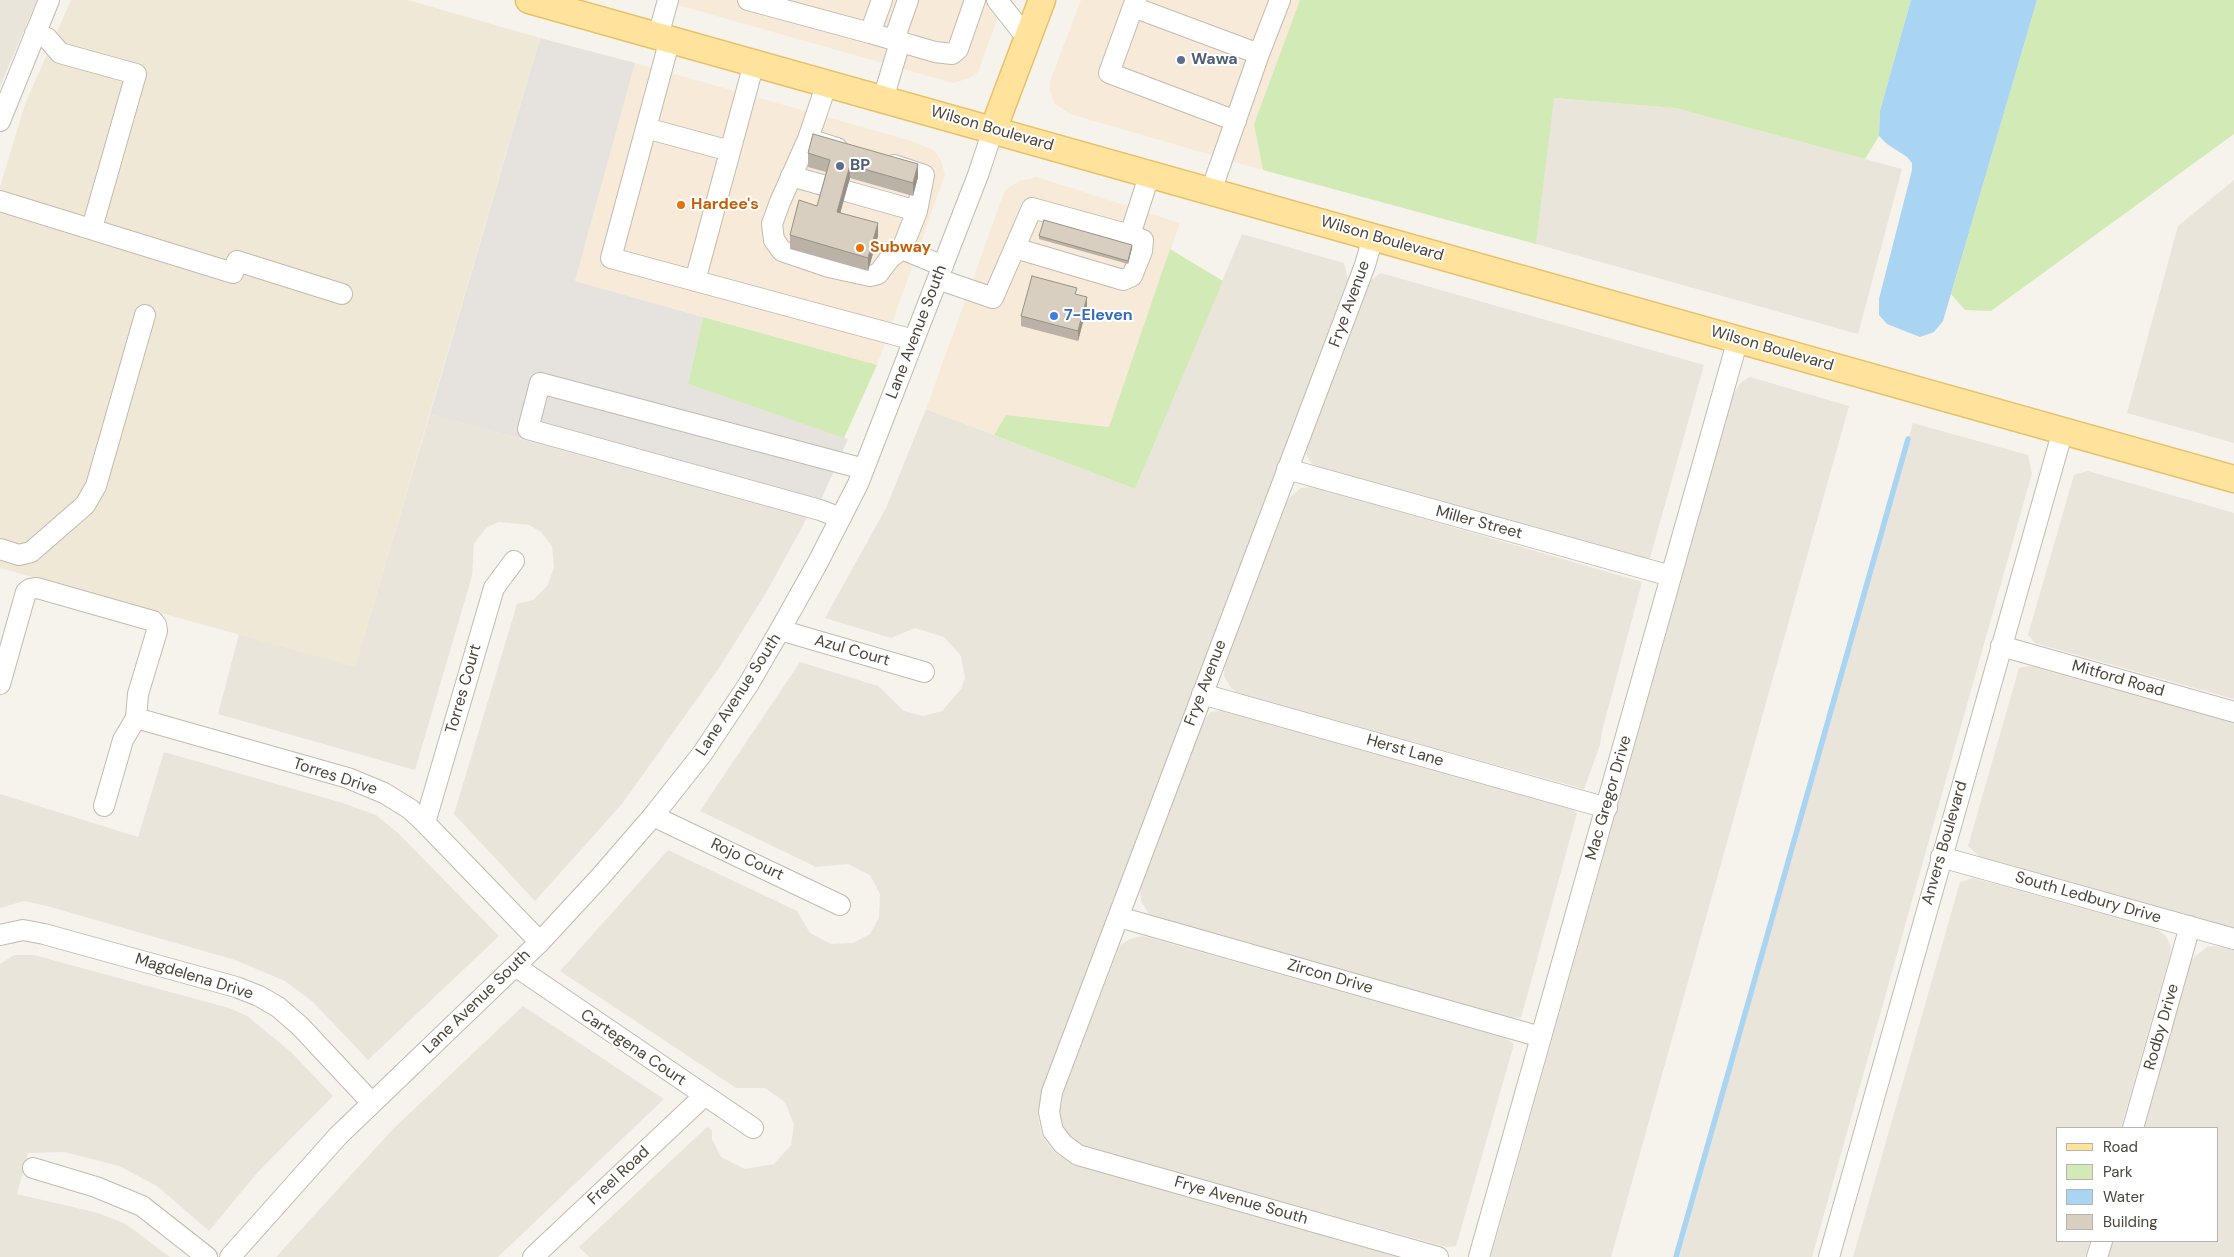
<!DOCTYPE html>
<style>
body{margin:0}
#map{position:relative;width:2234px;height:1257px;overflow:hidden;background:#f6f3ec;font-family:"DM Sans",sans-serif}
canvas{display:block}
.legend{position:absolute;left:2056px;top:1127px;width:162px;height:115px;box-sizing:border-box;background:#fff;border:1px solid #b7b4b0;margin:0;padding:6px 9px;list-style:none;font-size:15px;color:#4b4439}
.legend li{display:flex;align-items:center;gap:10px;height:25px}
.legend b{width:25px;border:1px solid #b7b4b0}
</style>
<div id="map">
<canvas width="2234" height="1257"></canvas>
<ul class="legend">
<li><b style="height:6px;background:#ffe39c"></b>Road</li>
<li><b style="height:14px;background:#d2eab5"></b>Park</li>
<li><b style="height:14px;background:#a9d4f2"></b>Water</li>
<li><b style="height:14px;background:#d8cfc1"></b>Building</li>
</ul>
</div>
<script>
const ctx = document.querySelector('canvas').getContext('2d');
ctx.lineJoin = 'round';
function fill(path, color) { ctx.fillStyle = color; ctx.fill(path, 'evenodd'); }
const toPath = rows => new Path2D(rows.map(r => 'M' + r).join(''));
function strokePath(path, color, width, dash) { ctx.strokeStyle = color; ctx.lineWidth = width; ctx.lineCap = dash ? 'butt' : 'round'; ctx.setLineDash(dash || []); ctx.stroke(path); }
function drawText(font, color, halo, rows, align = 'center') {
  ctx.font = font + ' "DM Sans",sans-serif'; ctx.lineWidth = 4; ctx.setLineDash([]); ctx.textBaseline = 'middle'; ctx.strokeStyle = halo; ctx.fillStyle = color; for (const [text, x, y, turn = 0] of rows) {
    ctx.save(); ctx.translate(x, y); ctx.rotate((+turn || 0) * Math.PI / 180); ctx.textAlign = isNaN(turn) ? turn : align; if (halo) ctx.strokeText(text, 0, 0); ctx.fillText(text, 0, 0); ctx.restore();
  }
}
fill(toPath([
 [0,0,37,0,0,86],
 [1553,98,1675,108,1902,169,1858,334,1536,244],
 [2234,180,2234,443,2127,413,2178,226],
 [1242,234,1344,263,1348,279,1042,1092,1038,1118,1042,1136,1054,1152,1075,1165,1404,1257,589,1257,579,1247,707,1127,712,1130,712,1139,721,1157,745,1169,774,1164,791,1145,794,1125,785,1102,765,1088,736,1088,560,971,668,850,797,911,810,933,831,944,853,943,870,934,879,918,880,894,870,875,848,864,816,867,700,811,800,662,878,686,904,711,923,716,942,711,961,689,965,678,961,656,944,637,915,628,891,638,825,618,886,508,926,409,1135,489],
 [1381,273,1704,365,1650,558,1641,558,1319,469,1311,463,1306,454,1308,445,1371,280],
 [1750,377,1849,406,1611,1257,1491,1257,1733,395,1741,382],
 [430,414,807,518,766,593,717,671,622,804,535,901,454,814,517,604,533,600,547,586,554,568,552,546,541,532,529,525,499,522,487,527,474,543,472,576,415,770,218,714,239,634,355,666],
 [1913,423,2028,455,2032,473,1812,1257,1679,1257],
 [2088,471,2234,513,2234,699,2035,643,2028,635,2074,475],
 [1314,487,1642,582,1602,731,1600,745,1584,789,1239,694,1231,688,1224,676,1225,664,1289,498,1301,488],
 [2030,666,2234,723,2234,929,1980,857,1968,846,2019,668],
 [1226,710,1569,807,1577,813,1521,1018,1510,1017,1164,921,1149,914,1141,901,1140,887,1202,723,1211,712],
 [164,752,343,803,376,815,398,833,499,936,368,1060,313,1002,285,981,235,960,47,906,24,901,0,908,0,794,138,837],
 [1973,878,2155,928,2165,935,2171,946,2169,958,2121,1128,2058,1128,2058,1241,2090,1241,2085,1257,1853,1257,1960,882],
 [1143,936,1505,1038,1514,1044,1456,1246,1447,1247,1083,1147,1070,1137,1061,1124,1058,1110,1060,1100,1120,945,1130,939],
 [2208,946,2221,947,2234,950,2234,1257,2108,1257,2112,1241,2218,1241,2218,1128,2144,1128,2191,960],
 [14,955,34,955,229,1008,247,1016,291,1052,333,1096,257,1173,209,1231,157,1186,119,1166,64,1152,28,1153,17,1194,98,1213,126,1224,170,1257,0,1257,0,964],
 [523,1006,664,1099,498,1257,276,1257,393,1129]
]), '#eae5da');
fill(toPath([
 [660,0,1004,0,978,72,970,78,953,83],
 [1081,0,1300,0,1254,124,1263,170,1070,114,1055,104,1050,91,1050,81],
 [635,63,912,141,935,151,941,161,945,175,877,365,575,281],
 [1037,177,1180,223,1109,427,1007,415,994,435,926,409,1005,190,1019,181]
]), '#f7ead8');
fill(toPath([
 [540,38,635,63,575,281,703,317,688,384,848,439,813,518,807,518,430,414]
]), '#e6e2dd');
fill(toPath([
 [71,0,408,0,540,38,355,667,0,568,0,187,25,104]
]), '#efe8d6');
fill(toPath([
 [1300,0,1911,0,1880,111,1879,136,1865,159,1675,108,1554,98,1536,244,1263,170,1254,124],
 [2037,0,2234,0,2234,134,1991,311,1965,310,1951,294],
 [1170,249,1223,281,1135,489,994,435,1006,415,1109,427],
 [703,317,877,365,844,438,688,384]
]), '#d2eab5');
fill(toPath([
 [1911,0,2037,0,1943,321,1934,332,1920,337,1887,324,1879,315,1879,299,1912,170,1912,163,1907,157,1887,144,1879,136,1880,111]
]), '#a9d4f2');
strokePath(toPath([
 [1676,1257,1908,439]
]), '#a9d4f2', 5.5);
const minor = toPath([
 [748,0,870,33,882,0],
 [997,0,1027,38],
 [1136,0,1133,7,1259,54,1211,191],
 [1133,7,1109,73,1236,121],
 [35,33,47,38,60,53,136,74,92,228],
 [870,33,935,52,952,54,958,49,975,0],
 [658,36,668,0],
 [670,39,611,258,914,340],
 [894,40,908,0],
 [1259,54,1280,0],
 [827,83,808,139,837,148],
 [883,99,900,42],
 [0,121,49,0],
 [646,128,730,151],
 [808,139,780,202,772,224,774,240,782,251,829,267,870,276,878,274,890,258,902,249],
 [894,165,924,175,917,211,902,249,943,266],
 [791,176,826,186],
 [846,191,917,211],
 [0,201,233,273,237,261,342,294],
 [1373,237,1365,265,1052,1092,1049,1112,1053,1131,1063,1144,1078,1155,1438,1257],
 [1015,248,1123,280,1132,276,1142,251,1143,240,1130,235],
 [938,279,993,298,1032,208,1130,235,1150,173],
 [695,281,754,63],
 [1287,469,1671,576],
 [841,518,820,510,528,429,540,383,864,469],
 [0,549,19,555,31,552,85,505,96,486,145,315],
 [780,630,924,672],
 [2001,646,2234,712],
 [0,684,26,592,30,589,37,588,153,621,156,625,157,631,138,694,136,718,123,740,104,806],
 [1202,694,1607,808],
 [136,718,348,778,384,793,410,809,425,823,540,942],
 [653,816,840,905],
 [425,823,494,588,514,561],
 [1941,857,2234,939],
 [1119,917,1541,1037],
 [0,935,23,930,44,934,236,987,259,996,278,1007,300,1026,372,1103],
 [515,966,753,1128],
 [2133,1128,2190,926],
 [33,1168,96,1187,142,1206,207,1257],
 [230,1257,338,1136,540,942,601,876,653,816,702,754,748,685,780,630,817,564,858,484,978,175,993,130],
 [533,1257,704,1096],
 [1479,1257,1738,339],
 [1829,1257,2063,430],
 [2097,1257,2102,1241]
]);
const major = toPath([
 [529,0,2234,479],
 [993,130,1042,0]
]);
strokePath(minor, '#c2bbae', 22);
strokePath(major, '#e6c16a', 29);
strokePath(minor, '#fff', 20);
strokePath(major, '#ffe39c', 26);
fill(toPath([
 [808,153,918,177,913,196,850,178,840,212,878,236,868,271,790,249,790,235,817,206,826,172,808,167],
 [1039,236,1132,248,1128,264,1039,239],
 [1077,294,1087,307,1078,341,1021,326,1021,316]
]), '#bab2a6');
fill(toPath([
 [918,164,918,177,913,196,913,183],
 [850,165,850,178,837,225,837,212],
 [878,223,878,236,868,271,868,258],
 [1132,245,1132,248,1128,264,1128,261],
 [1087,297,1087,307,1078,341,1078,331]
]), '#979187');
const building = toPath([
 [813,134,918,164,913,183,850,165,837,212,878,223,868,258,790,235,799,200,817,206,830,160,808,153,813,134],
 [1044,220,1132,245,1128,261,1039,236,1044,220],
 [1032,276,1077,288,1075,294,1087,297,1078,331,1021,316,1032,276]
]);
fill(building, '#d8cfc1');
strokePath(building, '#979187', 1);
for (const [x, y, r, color] of [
 [1181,60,5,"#5c6f8a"],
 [840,166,5,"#5c6f8a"],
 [681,205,5,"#e8710a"],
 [860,248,5,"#e8710a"],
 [1054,316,5,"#3f7fe0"]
]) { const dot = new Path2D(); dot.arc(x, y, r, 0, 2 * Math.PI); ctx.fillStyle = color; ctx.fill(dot); strokePath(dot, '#fff', 2); }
drawText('bold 16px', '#4e5e75', '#fff', [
 ["Wawa",1191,60],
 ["BP",850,166]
], 'left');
drawText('16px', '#4b4439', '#fff', [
 ["Wilson Boulevard",992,129,16],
 ["Wilson Boulevard",1382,239,16],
 ["Frye Avenue",1350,304,-70],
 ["Lane Avenue South",917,332,-69],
 ["Wilson Boulevard",1772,349,16],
 ["Miller Street",1479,523,15],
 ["Azul Court",852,651,16],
 ["Mitford Road",2118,679,16],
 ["Frye Avenue",1206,683,-69],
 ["Torres Court",464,689,-74],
 ["Lane Avenue South",739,695,-57],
 ["Herst Lane",1405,751,16],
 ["Torres Drive",335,777,18],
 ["Mac Gregor Drive",1609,798,-74],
 ["Anvers Boulevard",1945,843,-74],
 ["Rojo Court",747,860,25],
 ["South Ledbury Drive",2088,898,16],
 ["Magdelena Drive",194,977,17],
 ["Zircon Drive",1330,977,16],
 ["Lane Avenue South",477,1002,-44],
 ["Rodby Drive",2162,1027,-74],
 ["Cartegena Court",633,1048,34],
 ["Freel Road",619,1176,-43],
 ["Frye Avenue South",1241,1201,16]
]);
drawText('bold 16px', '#c56008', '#fff', [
 ["Hardee's",691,205],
 ["Subway",870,248]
], 'left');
drawText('bold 16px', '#366cbe', '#fff', [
 ["7-Eleven",1064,316]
], 'left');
</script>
